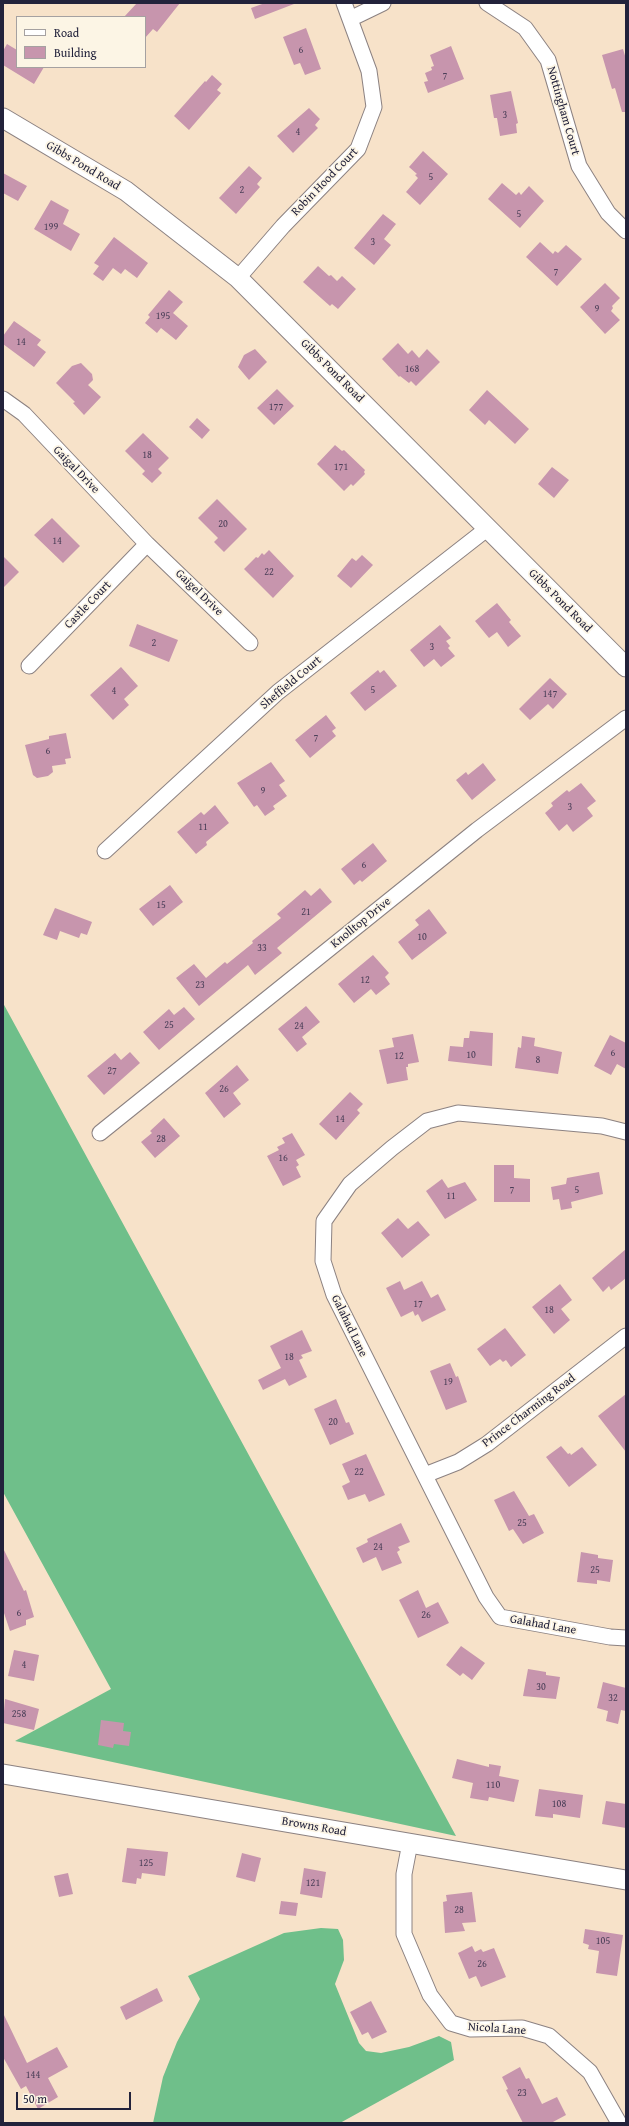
<!DOCTYPE html>
<style>
body{margin:0}
#map{position:relative;width:629px;height:2126px;overflow:hidden;background:#f7e2c9;font-family:"Gentium Book Plus",serif}
canvas{display:block}
.frame{position:absolute;inset:0;border:4px solid #22223b;pointer-events:none}
.legend{position:absolute;left:16px;top:16px;width:130px;height:52px;box-sizing:border-box;background:#fcf5e5;border:1px solid #a5a1a1;margin:0;padding:5px 7px;list-style:none;font-size:12px;color:#22223b}
.legend li{display:flex;align-items:center;gap:8px;height:20px}
.legend b{width:20px;border:1px solid #a5a1a1}
.scale{position:absolute;left:16px;top:2092px;width:115px;height:18px;box-sizing:border-box;border:2px solid #22223b;border-top:0;padding-left:5px;font-size:12px;line-height:14px;white-space:nowrap;color:#22223b;-webkit-text-stroke:3px #fcf5e5;paint-order:stroke}
</style>
<div id="map">
<canvas width="629" height="2126"></canvas>
<div class="frame"></div>
<ul class="legend">
<li><b style="height:5px;background:#fff"></b>Road</li>
<li><b style="height:11px;background:#c795ad"></b>Building</li>
</ul>
<div class="scale">50 m</div>
</div>
<script>
const ctx = document.querySelector('canvas').getContext('2d');
ctx.lineJoin = 'round';
function fill(path, color) { ctx.fillStyle = color; ctx.fill(path, 'evenodd'); }
const toPath = rows => new Path2D(rows.map(r => 'M' + r).join(''));
function strokePath(path, color, width, dash) { ctx.strokeStyle = color; ctx.lineWidth = width; ctx.lineCap = dash ? 'butt' : 'round'; ctx.setLineDash(dash || []); ctx.stroke(path); }
function drawText(font, color, halo, rows, align = 'center') {
  ctx.font = font + ' "Gentium Book Plus",serif'; ctx.lineWidth = 3.5; ctx.setLineDash([]); ctx.textBaseline = 'middle'; ctx.strokeStyle = halo; ctx.fillStyle = color; for (const [text, x, y, turn = 0] of rows) {
    ctx.save(); ctx.translate(x, y); ctx.rotate((+turn || 0) * Math.PI / 180); ctx.textAlign = isNaN(turn) ? turn : align; if (halo) ctx.strokeText(text, 0, 0); ctx.fillText(text, 0, 0); ctx.restore();
  }
}
fill(toPath([
 [3,1003,456,1836,15,1741,111,1689,3,1492],
 [321,1928,338,1929,343,1940,344,1960,335,1984,359,2043,366,2051,381,2053,409,2047,439,2036,451,2042,454,2060,340,2123,153,2123,163,2077,177,2042,200,1999,188,1976,284,1933]
]), '#6fbf8a');
fill(toPath([
 [137,3,180,3,157,32,153,29,145,38,145,17,124,17],
 [265,3,294,3,294,4,255,19,251,8],
 [306,28,321,69,305,75,300,63,294,65,283,37],
 [7,44,17,50,17,67,44,67,34,84,3,65,3,51],
 [451,46,464,79,428,93,424,82,428,81,425,73,432,70,431,67,434,66,430,55],
 [623,49,626,59,626,112,622,112,615,88,612,89,602,55],
 [212,75,222,84,217,90,221,93,189,130,174,116,205,81,206,82],
 [511,91,518,123,516,124,517,133,500,136,497,118,494,118,490,95],
 [309,108,320,119,315,125,318,128,293,153,277,136],
 [423,151,448,174,420,205,406,192,418,178,415,175,417,174,409,167],
 [249,166,262,178,257,184,260,187,236,214,219,198],
 [3,173,27,186,18,201,3,193],
 [502,183,516,195,519,192,521,195,529,186,544,201,520,228,488,199],
 [51,200,69,210,63,224,80,234,71,251,34,229],
 [383,214,396,224,384,239,391,245,374,265,354,248],
 [114,237,148,263,137,278,125,269,121,274,113,268,103,281,93,274,99,266,94,263],
 [540,242,553,254,555,251,558,253,566,245,582,259,557,286,526,257],
 [318,266,329,276,331,275,337,281,342,276,356,289,338,309,332,304,330,306,303,282],
 [605,283,620,298,612,306,613,308,611,311,620,320,605,334,580,307],
 [169,290,183,302,173,313,188,326,176,340,161,328,157,333,145,323,150,317,148,315],
 [14,321,41,340,37,345,46,352,34,367,3,344,3,336],
 [398,343,408,354,412,350,419,358,427,349,440,362,416,386,411,381,409,383,400,376,399,377,382,359],
 [255,349,267,362,249,380,238,367,244,355],
 [81,363,92,374,93,380,88,385,101,397,84,415,73,403,75,402,56,383,72,366],
 [277,389,294,406,274,425,257,408],
 [487,390,529,429,515,444,489,420,485,425,469,410],
 [197,418,210,430,202,439,189,427],
 [143,433,169,458,158,469,162,473,152,483,142,474,145,471,125,451],
 [335,445,342,451,344,450,365,470,364,472,365,474,353,486,351,484,344,491,317,464],
 [552,467,569,480,554,498,538,484],
 [217,499,247,529,224,552,214,542,218,538,198,518],
 [52,518,80,546,63,563,34,535],
 [269,550,294,576,273,598,244,569,256,557,258,558,262,553,264,555],
 [362,555,373,565,351,588,337,576,352,558,356,561],
 [3,556,19,572,3,588],
 [497,603,511,620,509,622,521,636,508,647,497,632,489,638,475,621],
 [137,624,178,640,169,662,129,646],
 [440,625,451,638,446,641,450,646,448,648,455,656,441,667,434,659,424,667,410,650],
 [121,667,138,686,124,699,129,705,113,720,90,695],
 [378,670,380,673,384,670,397,686,365,711,350,693],
 [550,678,567,694,553,709,548,704,530,720,519,709],
 [326,715,336,728,332,731,336,736,310,758,295,740],
 [66,733,71,758,65,759,66,764,52,766,53,772,48,776,37,778,33,775,25,745,49,739,49,736],
 [271,762,285,781,279,785,287,796,273,806,275,809,265,816,257,805,254,807,237,783],
 [483,763,496,780,472,800,456,780,466,772,468,775],
 [581,783,596,801,587,808,593,816,573,832,567,824,559,831,545,813,553,806,551,803,567,790,569,792],
 [215,805,229,823,206,842,207,845,196,854,177,832,201,812,204,815],
 [373,843,387,861,362,882,360,880,354,885,341,869],
 [170,885,183,902,153,926,139,909],
 [320,888,332,902,277,948,282,953,255,975,248,965,199,1006,176,978,194,964,206,978,225,962,227,964,253,943,252,941,281,918,277,914,305,890,311,896],
 [55,908,92,922,87,935,81,933,79,938,60,931,57,940,43,935],
 [429,909,447,933,412,960,398,942,419,925,415,920],
 [373,955,389,973,385,977,390,984,376,995,371,989,354,1003,338,984],
 [306,1006,320,1022,302,1037,307,1044,297,1052,278,1029],
 [184,1007,195,1019,159,1050,143,1032,169,1009,174,1015],
 [470,1031,493,1033,492,1066,448,1061,450,1046,463,1047,464,1038,469,1038],
 [413,1034,419,1062,408,1064,408,1067,406,1067,408,1080,387,1084,379,1050,394,1047,392,1038],
 [610,1035,626,1043,626,1069,617,1064,611,1075,594,1066],
 [522,1036,535,1038,534,1046,562,1052,558,1074,515,1068,518,1047,521,1048],
 [130,1052,140,1063,104,1095,87,1076,115,1053,121,1060],
 [237,1065,249,1080,233,1093,241,1104,224,1118,205,1093],
 [350,1092,363,1104,357,1110,360,1113,336,1140,319,1124],
 [164,1118,180,1136,155,1158,141,1142,152,1133,150,1131],
 [292,1133,305,1155,296,1160,299,1165,296,1167,301,1177,283,1186,267,1156,279,1150,277,1147,285,1143,282,1138],
 [494,1165,514,1165,514,1178,530,1179,530,1202,494,1202],
 [599,1172,603,1194,571,1202,572,1208,561,1210,559,1199,553,1200,551,1187,566,1184,567,1178],
 [442,1179,448,1188,465,1182,477,1200,445,1219,426,1191],
 [398,1218,408,1229,418,1221,430,1235,402,1258,381,1233],
 [626,1249,626,1278,611,1290,609,1286,603,1292,592,1278],
 [400,1281,404,1290,422,1281,431,1298,438,1294,446,1310,422,1322,418,1314,415,1316,413,1311,401,1317,386,1288],
 [560,1284,572,1300,561,1309,570,1320,554,1334,532,1307],
 [505,1328,526,1355,511,1367,506,1360,503,1362,500,1359,490,1366,477,1349],
 [302,1330,312,1351,301,1355,303,1358,299,1360,307,1377,289,1386,285,1379,263,1390,258,1380,281,1368,270,1346],
 [450,1363,456,1377,458,1376,467,1402,446,1410,430,1371],
 [626,1394,626,1452,598,1416],
 [336,1399,346,1423,349,1422,354,1434,330,1445,314,1409],
 [561,1446,568,1454,570,1453,571,1455,582,1447,597,1465,569,1487,546,1457],
 [366,1454,385,1495,369,1502,365,1494,348,1500,342,1486,350,1482,342,1464],
 [514,1491,529,1516,534,1514,544,1533,523,1544,513,1529,509,1531,494,1500],
 [401,1523,410,1542,398,1547,400,1550,397,1552,402,1563,382,1571,376,1557,363,1563,356,1548,368,1542,367,1539],
 [3,1548,24,1591,26,1590,34,1617,26,1620,26,1625,10,1631,3,1610],
 [581,1552,598,1555,598,1558,613,1560,610,1582,597,1580,597,1584,577,1582],
 [418,1590,426,1608,438,1602,449,1623,418,1638,399,1600],
 [461,1646,485,1663,472,1680,463,1673,460,1676,446,1665],
 [14,1650,39,1655,34,1681,8,1676],
 [528,1669,546,1672,546,1675,560,1677,556,1699,523,1696],
 [603,1682,626,1688,626,1711,621,1710,618,1724,606,1721,608,1711,597,1708],
 [5,1699,39,1709,34,1730,3,1723],
 [101,1720,124,1723,123,1731,131,1732,129,1746,114,1744,113,1748,98,1745],
 [457,1759,489,1767,489,1764,501,1766,499,1776,519,1780,514,1802,489,1797,488,1801,470,1798,473,1783,452,1778],
 [539,1789,583,1795,580,1818,553,1814,553,1818,535,1816],
 [606,1801,626,1804,626,1828,602,1824],
 [127,1848,168,1852,165,1876,142,1873,141,1879,137,1878,136,1884,122,1882],
 [242,1853,261,1858,255,1882,236,1877],
 [304,1868,326,1872,322,1898,300,1894],
 [68,1873,73,1894,59,1897,54,1876],
 [472,1892,476,1922,462,1923,465,1931,445,1933,443,1902,447,1901,446,1895],
 [281,1901,298,1903,296,1916,279,1914],
 [585,1929,623,1935,617,1976,596,1973,599,1951,588,1949,589,1945,583,1943],
 [472,1946,475,1952,481,1949,483,1952,494,1948,506,1977,481,1987,476,1976,469,1979,458,1953],
 [157,1988,163,2001,126,2020,120,2007],
 [371,2001,387,2032,372,2039,368,2032,362,2035,350,2012],
 [3,2013,27,2063,57,2047,68,2067,48,2078,58,2097,38,2109,26,2086,21,2089,3,2057],
 [520,2067,526,2079,529,2078,542,2104,557,2097,566,2115,551,2123,523,2123,506,2090,508,2089,502,2077]
]), '#c795ad');
const minor = toPath([
 [487,3,525,28,548,60,579,166,608,213,626,231],
 [350,19,383,3],
 [238,278,283,226,358,149,374,107,369,71,344,3],
 [3,399,24,414,147,544,250,643],
 [29,666,147,544],
 [105,851,278,692,488,528],
 [626,1132,602,1126,458,1113,427,1121,392,1148,350,1184,324,1221,323,1261,334,1295,486,1597,500,1617,610,1637,626,1638],
 [100,1133,477,830,626,718],
 [425,1475,458,1462,487,1444,626,1336],
 [410,1843,404,1874,404,1934,430,1995,451,2023,471,2029,522,2028,549,2036,590,2072,619,2123]
]);
const tertiary = toPath([
 [3,118,126,191,238,278,626,667],
 [3,1774,626,1880]
]);
strokePath(minor, '#8c8282', 17);
strokePath(tertiary, '#8c8282', 21);
strokePath(minor, '#fff', 15);
strokePath(tertiary, '#fff', 19);
drawText('10px', '#4b3f58', null, [
 ["6",301,50],
 ["7",445,76],
 ["3",505,115],
 ["4",298,132],
 ["5",431,177],
 ["2",242,190],
 ["5",519,214],
 ["199",51,227],
 ["3",373,242],
 ["7",556,272],
 ["9",597,309],
 ["195",163,316],
 ["14",21,342],
 ["168",412,369],
 ["177",276,407],
 ["18",147,455],
 ["171",341,467],
 ["20",223,524],
 ["14",57,541],
 ["22",269,572],
 ["2",154,643],
 ["3",432,647],
 ["5",373,690],
 ["4",114,691],
 ["147",550,694],
 ["7",316,738],
 ["6",48,751],
 ["9",263,791],
 ["3",570,807],
 ["11",203,827],
 ["6",364,865],
 ["15",161,905],
 ["21",306,912],
 ["10",422,937],
 ["33",262,948],
 ["12",365,980],
 ["23",200,985],
 ["25",169,1025],
 ["24",299,1026],
 ["6",613,1053],
 ["10",471,1055],
 ["12",399,1056],
 ["8",538,1060],
 ["27",112,1071],
 ["26",224,1089],
 ["14",340,1119],
 ["28",161,1139],
 ["16",283,1158],
 ["7",512,1190],
 ["5",577,1190],
 ["11",451,1196],
 ["17",418,1304],
 ["18",549,1310],
 ["18",289,1357],
 ["19",448,1382],
 ["20",333,1422],
 ["22",359,1472],
 ["25",522,1523],
 ["24",378,1547],
 ["25",595,1570],
 ["6",19,1613],
 ["26",426,1615],
 ["4",24,1665],
 ["30",541,1687],
 ["32",613,1698],
 ["258",19,1714],
 ["110",493,1785],
 ["108",559,1804],
 ["125",146,1863],
 ["121",313,1883],
 ["28",459,1910],
 ["105",603,1941],
 ["26",482,1964],
 ["144",33,2075],
 ["23",522,2093]
]);
drawText('12px', '#22223b', '#fcf5e5', [
 ["Nottingham Court",563,111,74],
 ["Gibbs Pond Road",83,166,31],
 ["Robin Hood Court",325,182,-46],
 ["Gibbs Pond Road",332,371,45],
 ["Gaigal Drive",76,470,46],
 ["Gaigel Drive",199,593,44],
 ["Gibbs Pond Road",560,601,45],
 ["Castle Court",88,605,-46],
 ["Sheffield Court",291,683,-40],
 ["Knolltop Drive",361,923,-39],
 ["Galahad Lane",349,1326,64],
 ["Prince Charming Road",529,1411,-37],
 ["Galahad Lane",543,1625,10],
 ["Browns Road",314,1827,10],
 ["Nicola Lane",497,2029,4]
]);
</script>
